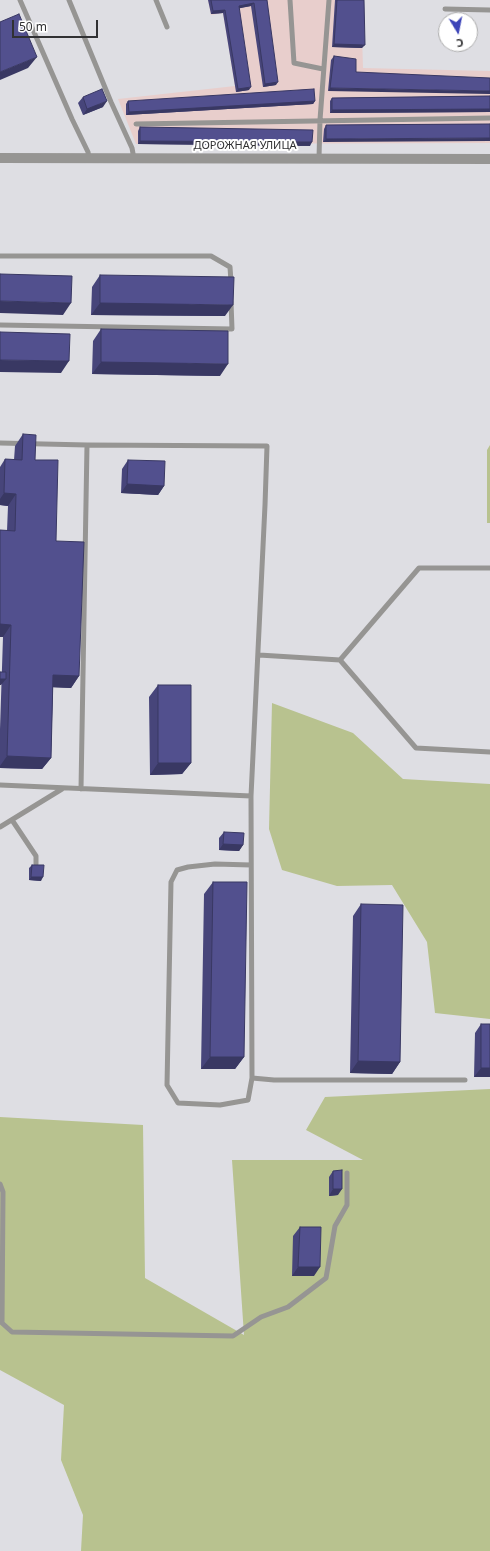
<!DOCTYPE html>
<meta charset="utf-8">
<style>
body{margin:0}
#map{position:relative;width:490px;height:1551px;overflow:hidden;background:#dedee3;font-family:"Noto Sans",sans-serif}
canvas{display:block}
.north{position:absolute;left:438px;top:12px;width:40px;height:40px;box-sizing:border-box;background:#fff;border:1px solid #adadad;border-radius:50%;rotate:170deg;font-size:11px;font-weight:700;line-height:16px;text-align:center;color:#313133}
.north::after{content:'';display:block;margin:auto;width:14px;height:18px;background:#3c44b8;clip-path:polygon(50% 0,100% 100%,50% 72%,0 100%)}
.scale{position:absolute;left:12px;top:20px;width:86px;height:18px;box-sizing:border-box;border:2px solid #313133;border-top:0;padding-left:5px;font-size:12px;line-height:14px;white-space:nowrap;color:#313133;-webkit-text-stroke:3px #fff;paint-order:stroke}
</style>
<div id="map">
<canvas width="490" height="1551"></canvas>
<div class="north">С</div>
<div class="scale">50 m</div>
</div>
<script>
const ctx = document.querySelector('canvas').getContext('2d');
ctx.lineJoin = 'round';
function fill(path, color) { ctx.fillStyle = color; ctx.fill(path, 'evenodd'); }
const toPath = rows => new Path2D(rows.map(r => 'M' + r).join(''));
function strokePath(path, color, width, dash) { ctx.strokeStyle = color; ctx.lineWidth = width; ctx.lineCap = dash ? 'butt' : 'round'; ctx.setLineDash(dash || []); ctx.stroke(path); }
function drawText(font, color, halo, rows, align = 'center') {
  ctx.font = font + ' "Noto Sans",sans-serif'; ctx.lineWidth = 4; ctx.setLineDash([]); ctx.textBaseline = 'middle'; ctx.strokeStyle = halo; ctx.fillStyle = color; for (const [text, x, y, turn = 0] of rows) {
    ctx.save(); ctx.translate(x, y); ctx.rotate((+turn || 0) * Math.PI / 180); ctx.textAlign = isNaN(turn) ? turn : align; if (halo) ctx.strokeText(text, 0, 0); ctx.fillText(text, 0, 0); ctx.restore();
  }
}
fill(toPath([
 [208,0,361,0,363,68,490,71,490,143,136,144,118,99,235,86,223,13,211,15]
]), '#e8cecc');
fill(toPath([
 [490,445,490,523,487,523,487,450],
 [272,703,353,733,403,779,490,784,490,1019,435,1013,427,942,392,885,337,886,282,870,269,829],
 [490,1089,490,1551,81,1551,83,1515,61,1460,64,1405,0,1370,0,1117,143,1125,145,1278,244,1335,232,1160,363,1160,306,1130,325,1097]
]), '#b8c28f');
strokePath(toPath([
 [20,0,72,119,88,152,89,158],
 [69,0,111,102,132,148,134,159],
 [156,0,167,27],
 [290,0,294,63,323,69],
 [445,9,490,10],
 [136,124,490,118],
 [319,158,320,120,329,0],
 [0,256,211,256,230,267,231,282],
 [0,325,232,329,231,302],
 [0,443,87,445,267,446,265,505,251,796,252,1078,274,1080,465,1080],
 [259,655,340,660,416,748,490,752],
 [340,660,419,568,490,568],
 [0,785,251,796],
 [81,789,87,445],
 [12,820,36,856,36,864],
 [0,827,62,789],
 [251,865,215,864,188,867,177,870,171,882,167,1085,178,1103,220,1105,248,1100,252,1078],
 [0,1184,3,1192,2,1323,12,1332,233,1336,261,1317,288,1307,326,1278,335,1226,347,1205,347,1173]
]), '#969593', 5);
strokePath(toPath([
 [0,158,490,159]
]), '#969593', 10);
fill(toPath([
 [208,0,267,0,276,85,263,87,251,6,239,8,249,90,236,92,223,13,211,14],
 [335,0,364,0,362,48,332,47],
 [334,56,356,72,328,91,331,60],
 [490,96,490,112,330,113,330,101,332,98],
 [83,97,103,107,83,115,78,103],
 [128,101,315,101,313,104,126,115,126,104],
 [490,124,323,142,324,129,326,125],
 [140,127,310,146,138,144,138,131],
 [100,275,225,316,91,315,92,287],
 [101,329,220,376,92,374,93,341],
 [23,434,35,460,56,541,79,676,71,688,53,687,51,758,42,769,0,768,0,729,3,637,0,637,0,530,7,531,8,506,0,505,0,467,5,459,14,460,15,446],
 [128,460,164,486,158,495,121,493,122,469],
 [158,685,191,763,182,774,150,775,149,697],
 [224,832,243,845,239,851,219,850,219,838],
 [32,865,41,881,29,880,29,868],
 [213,882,244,1057,235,1069,201,1069,204,894],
 [361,904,400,1062,392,1074,350,1073,353,916],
 [481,1024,490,1024,490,1077,474,1077,475,1033],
 [333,1171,338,1195,329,1196,329,1177],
 [300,1227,314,1276,292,1276,293,1236]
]), '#47457a');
fill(toPath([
 [254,3,251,6,236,9,239,6],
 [225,10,223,13,211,14,213,11],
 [334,44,365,45,362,48,332,47],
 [37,57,28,68,0,80,0,72],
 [278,82,276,85,263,87,265,84],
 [251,87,249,90,236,92,238,89],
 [330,88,490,91,490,94,328,91],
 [107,101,103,107,83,115,87,109],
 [315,101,313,104,126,115,129,112],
 [490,109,490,112,330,113,332,110],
 [490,138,490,141,323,142,326,139],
 [140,141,312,142,310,146,138,144],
 [0,301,71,303,63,315,0,313],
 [100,303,233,305,225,316,91,315],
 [0,360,69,361,61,373,0,372],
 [101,362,228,364,220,376,92,374],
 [127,484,164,486,158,495,121,493],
 [4,493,16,494,8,506,0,505,0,499],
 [0,624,11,625,3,637,0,637],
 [53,675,79,676,71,688,45,687],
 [0,679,6,679,1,685,0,685],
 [7,756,51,758,42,769,0,768,0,766],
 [158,763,191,763,182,774,150,775],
 [223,844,243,845,239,851,219,850],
 [31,877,43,877,41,881,29,880],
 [210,1057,244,1057,235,1069,201,1069],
 [358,1061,400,1062,392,1074,350,1073],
 [481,1068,490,1068,490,1077,474,1077],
 [333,1189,342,1189,338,1195,329,1196],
 [298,1267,320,1267,314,1276,292,1276]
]), '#393863');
const building = toPath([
 [211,0,267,0,278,82,265,84,254,3,239,6,251,87,238,89,225,10,213,11,211,0],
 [337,0,364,0,365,45,334,44,337,0],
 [19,14,37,57,0,72,0,22,19,14],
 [334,56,356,59,356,72,490,78,490,91,330,88,334,56],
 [102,89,107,101,87,109,83,97,102,89],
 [314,89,315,101,129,112,128,101,314,89],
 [490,96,490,109,332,110,332,98,490,96],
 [490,124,490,138,326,139,326,125,490,124],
 [140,127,313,130,312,142,140,141,140,127],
 [0,274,72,276,71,303,0,301,0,274],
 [100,275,234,277,233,305,100,303,100,275],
 [101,329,228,331,228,364,101,362,101,329],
 [0,332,70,334,69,361,0,360,0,332],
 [23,434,36,435,35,460,58,460,56,541,84,542,79,676,53,675,51,758,7,756,11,625,0,624,0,530,15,531,16,494,4,493,5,459,22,460,23,434],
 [128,460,165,461,164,486,127,484,128,460],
 [0,672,6,672,6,679,0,679,0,672],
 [158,685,191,685,191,763,158,763,158,685],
 [224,832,244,833,243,845,223,844,224,832],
 [32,865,44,865,43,877,31,877,32,865],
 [213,882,247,882,244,1057,210,1057,213,882],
 [361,904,403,905,400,1062,358,1061,361,904],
 [481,1024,490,1024,490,1068,481,1068,481,1024],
 [342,1170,342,1189,333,1189,333,1171,342,1170],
 [300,1227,321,1227,320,1267,298,1267,300,1227]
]);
fill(building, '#52508e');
strokePath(building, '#393863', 1);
drawText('11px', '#313133', '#fff', [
 ["ДОРОЖНАЯ УЛИЦА",245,146]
]);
</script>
